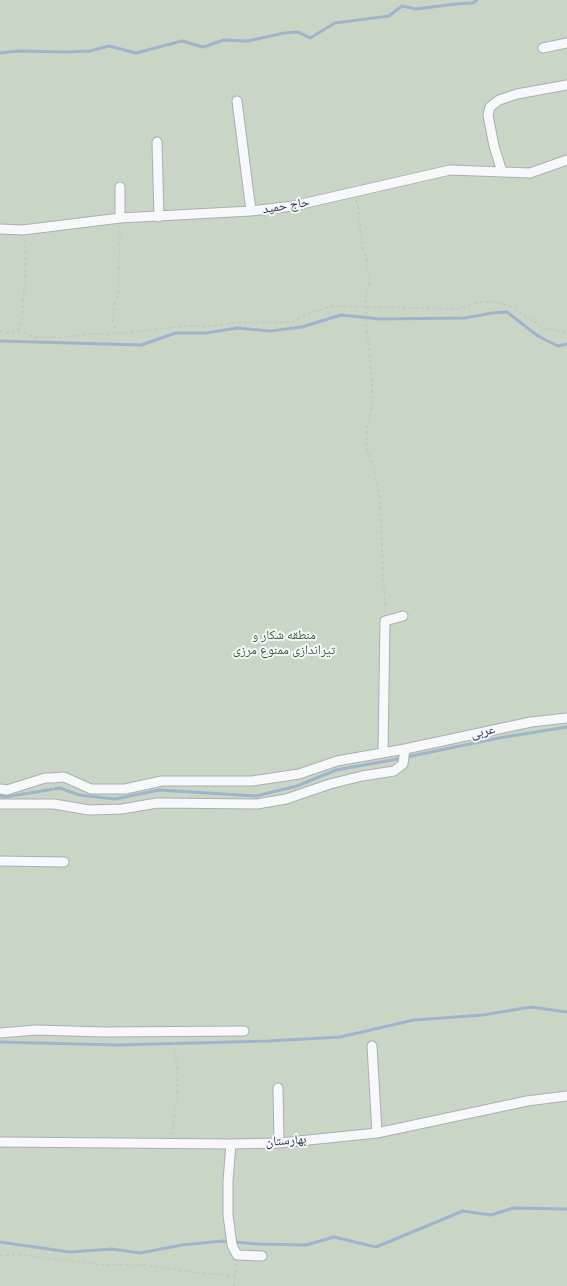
<!DOCTYPE html>
<meta charset="utf-8">
<style>
body{margin:0}
canvas{display:block;background:#e4e7ec}
</style>
<canvas width="567" height="1286"></canvas>
<script>
const ctx = document.querySelector('canvas').getContext('2d');
ctx.lineJoin = 'round';
function fill(path, color) { ctx.fillStyle = color; ctx.fill(path, 'evenodd'); }
const toPath = rows => new Path2D(rows.map(r => 'M' + r).join(''));
function strokePath(path, color, width, dash) { ctx.strokeStyle = color; ctx.lineWidth = width; ctx.lineCap = dash ? 'butt' : 'round'; ctx.setLineDash(dash || []); ctx.stroke(path); }
function drawText(font, color, halo, rows, align = 'center') {
  ctx.font = font + ' "Archivo Narrow","Noto Naskh Arabic",sans-serif'; ctx.lineWidth = 4; ctx.setLineDash([]); ctx.textBaseline = 'middle'; ctx.strokeStyle = halo; ctx.fillStyle = color; for (const [text, x, y, turn = 0] of rows) {
    ctx.save(); ctx.translate(x, y); ctx.rotate((+turn || 0) * Math.PI / 180); ctx.textAlign = isNaN(turn) ? turn : align; if (halo) ctx.strokeText(text, 0, 0); ctx.fillText(text, 0, 0); ctx.restore();
  }
}
fill(toPath([
 [0,0,567,0,567,1286,0,1286]
]), '#c9d6c5');
strokePath(toPath([
 [0,53,18,51,67,52,90,51,109,46,136,53,182,41,203,47,224,40,248,41,284,33,298,32,310,38,335,23,389,16,402,6,416,9,456,4,473,3,477,0],
 [0,341,141,345,176,333,206,333,237,328,270,331,302,327,341,315,380,319,465,318,492,313,507,312,538,336,558,346,567,344],
 [0,796,5,797,60,788,79,795,115,799,159,790,256,796,297,786,336,770,392,760,499,738,567,727],
 [0,1042,118,1045,269,1041,340,1037,414,1020,483,1015,531,1007,567,1012],
 [0,1242,69,1252,112,1249,140,1253,182,1245,223,1241,258,1244,306,1245,334,1237,376,1247,463,1211,491,1215,513,1208,567,1209]
]), '#9fb4cc', 3);
const minor = toPath([
 [543,48,567,43],
 [237,101,251,211],
 [157,142,159,217],
 [502,172,494,146,488,115,490,107,499,100,517,94,567,85],
 [120,187,120,218],
 [0,229,23,230,120,218,251,211,293,206,450,170,530,173,567,160],
 [383,752,385,621,403,616],
 [0,789,7,790,45,778,52,778,64,777,91,789,125,789,162,781,252,781,299,774,337,761,405,749],
 [0,804,54,804,89,810,122,809,157,803,257,804,286,799,330,784,362,776,394,771,403,764,405,749,531,722,567,718],
 [0,861,64,862],
 [0,1033,36,1030,104,1032,244,1031],
 [372,1046,377,1133],
 [278,1088,279,1143],
 [0,1142,231,1144,279,1143,377,1133,527,1101,567,1096],
 [231,1144,228,1181,228,1215,232,1245,237,1255,262,1256]
]);
strokePath(minor, '#a9aeb7', 11);
strokePath(toPath([
 [356,200,359,210,361,240,367,261,369,284,366,296,366,322,371,372,373,404,368,421,366,447,374,468,380,502,385,611],
 [18,330,36,337,61,337,92,334,117,334,184,326,210,326,233,323,291,322,309,313,333,306,458,309,479,302,494,302,510,306,542,327,567,333],
 [0,331,12,333,18,330,22,322,26,257,24,239],
 [117,334,113,322,114,304,119,291,120,228],
 [53,787,53,796],
 [172,1135,177,1097,177,1068,174,1041],
 [0,1256,16,1254,102,1265,139,1264,193,1272,235,1276,236,1264],
 [234,1286,235,1276]
]), '#c2c5cb', 1.5, [3, 3]);
strokePath(minor, '#f7f8fa', 9);
drawText('13px', '#2b3445', '#f4f6f9', [
 ["حاج حمید",286,206,-9],
 ["عربی",483,732,-12],
 ["بهارستان",286,1141,-4]
]);
drawText('13px', '#3f6138', '#f4f6f9', [
 ["منطقه شکار و",284,636],
 ["تیراندازی ممنوع مرزی",284,651]
]);
</script>
